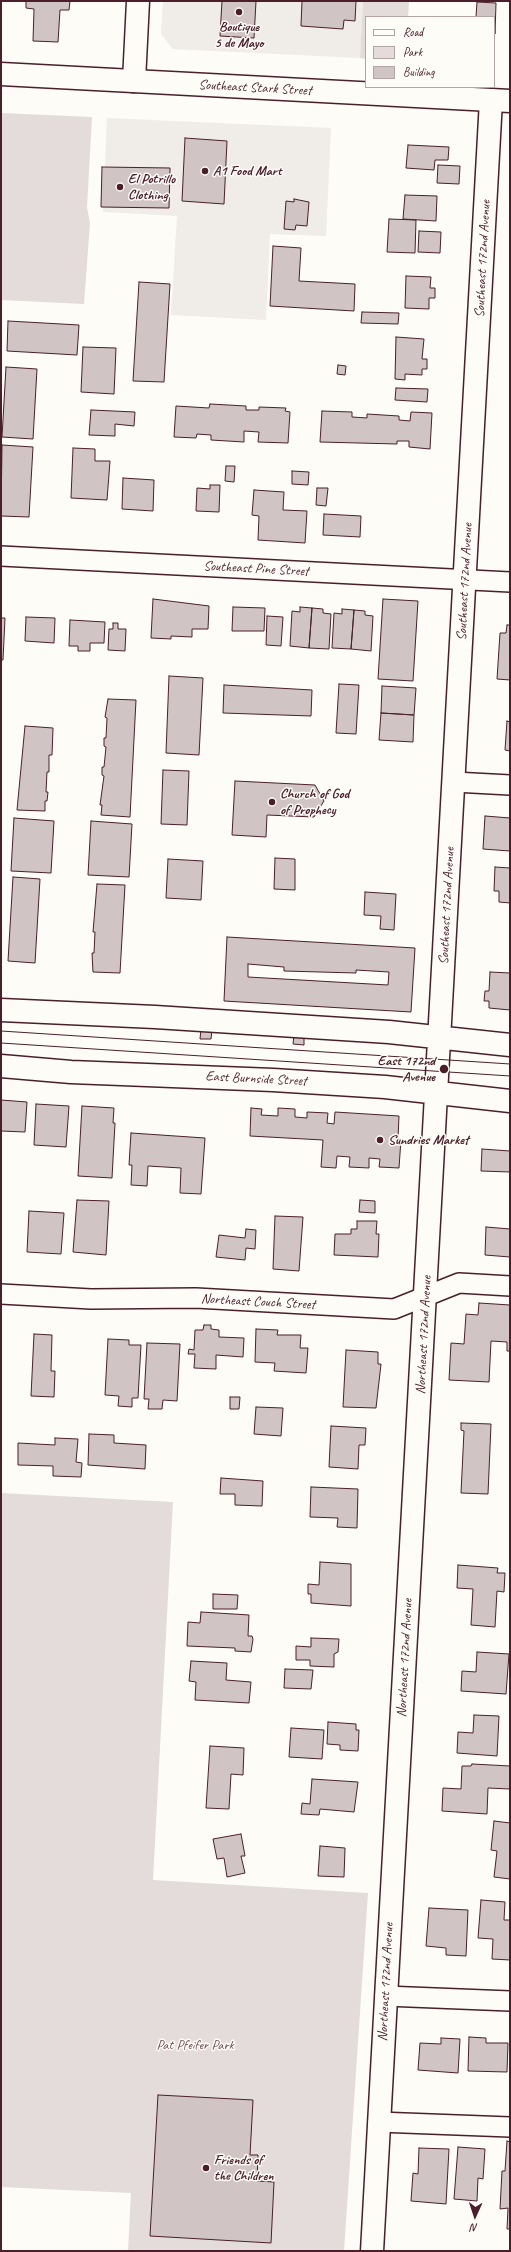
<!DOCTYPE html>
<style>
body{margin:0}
#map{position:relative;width:511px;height:2252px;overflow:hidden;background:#fdfcf7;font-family:Caveat,sans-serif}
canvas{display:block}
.frame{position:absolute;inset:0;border:2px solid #4a1f2b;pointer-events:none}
.legend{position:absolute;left:365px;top:16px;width:130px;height:72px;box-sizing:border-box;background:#fdfcf7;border:1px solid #b5a4a5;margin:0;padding:5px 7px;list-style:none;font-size:12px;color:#4a1f2b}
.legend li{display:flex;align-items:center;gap:8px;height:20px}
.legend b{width:20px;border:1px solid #b5a4a5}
.north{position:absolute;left:455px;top:2196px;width:40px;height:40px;-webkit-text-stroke:3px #fdfcf7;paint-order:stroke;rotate:183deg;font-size:11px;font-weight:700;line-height:16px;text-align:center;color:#4a1f2b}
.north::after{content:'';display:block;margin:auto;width:14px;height:18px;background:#4a1f2b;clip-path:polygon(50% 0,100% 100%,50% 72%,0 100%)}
</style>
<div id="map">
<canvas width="511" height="2252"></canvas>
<div class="frame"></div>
<ul class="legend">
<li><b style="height:5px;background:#fdfcf7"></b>Road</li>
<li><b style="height:11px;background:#e3dcda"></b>Park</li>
<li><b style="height:11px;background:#d0c5c4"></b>Building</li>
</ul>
<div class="north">N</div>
</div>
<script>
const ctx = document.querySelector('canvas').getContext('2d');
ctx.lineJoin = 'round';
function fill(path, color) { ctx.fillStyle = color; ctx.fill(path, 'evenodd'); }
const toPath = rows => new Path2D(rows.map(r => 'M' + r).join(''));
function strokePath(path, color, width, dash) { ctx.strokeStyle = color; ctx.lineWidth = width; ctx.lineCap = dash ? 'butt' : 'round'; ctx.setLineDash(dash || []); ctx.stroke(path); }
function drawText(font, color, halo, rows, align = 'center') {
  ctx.font = font + ' Caveat,sans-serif'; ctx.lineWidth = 3; ctx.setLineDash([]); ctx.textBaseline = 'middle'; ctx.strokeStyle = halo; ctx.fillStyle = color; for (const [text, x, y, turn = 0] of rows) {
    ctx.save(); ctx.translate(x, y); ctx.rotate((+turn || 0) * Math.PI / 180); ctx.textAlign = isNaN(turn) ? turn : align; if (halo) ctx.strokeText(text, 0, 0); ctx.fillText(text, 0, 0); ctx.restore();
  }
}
fill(toPath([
 [163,1,363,1,360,58,173,49,161,34],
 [107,118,331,128,326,236,270,234,266,320,171,315,177,216,103,212]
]), '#f0ece8');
fill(toPath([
 [363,1,409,1,408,17,366,17,366,59,360,58],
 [2,113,92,117,87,207,90,223,84,304,1,300],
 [1,1493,173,1502,153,1880,368,1893,344,2251,128,2251,131,2193,1,2187]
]), '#e3dcda');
const building = toPath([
 [26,1,70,1,69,10,60,10,58,42,33,41,34,9,26,8,26,1],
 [222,1,256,1,254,38,220,36,222,1],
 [302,1,356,1,355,21,344,20,343,29,301,26,302,1],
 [477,2,496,3,495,34,494,17,476,17,477,2],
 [185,138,227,141,224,204,182,201,185,138],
 [408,145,449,147,448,160,435,160,434,170,406,168,408,145],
 [438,165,460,166,459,184,437,183,438,165],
 [102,167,170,168,169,208,101,207,102,167],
 [405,195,437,196,436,221,403,219,405,195],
 [294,199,309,202,307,226,296,225,295,230,284,229,286,201,294,202,294,199],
 [389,219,416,220,415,253,387,252,389,219],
 [419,231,441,232,440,253,418,252,419,231],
 [273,246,301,248,299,281,355,284,354,311,270,306,273,246],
 [406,276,431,277,430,288,435,288,435,298,429,298,429,309,405,308,406,276],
 [139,282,170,284,164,382,133,381,139,282],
 [362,312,399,313,398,324,361,323,362,312],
 [8,321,79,325,77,355,7,351,8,321],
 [396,337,424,339,422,359,427,359,427,369,422,369,422,375,405,374,405,380,395,379,396,337],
 [83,347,116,348,114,394,81,392,83,347],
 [338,365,346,366,345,375,337,374,338,365],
 [6,367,37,369,33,439,2,437,6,367],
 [396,388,428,389,427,402,395,400,396,388],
 [210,404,246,406,246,410,259,410,259,407,286,408,285,411,290,412,288,443,258,442,259,432,244,431,244,442,211,440,211,435,197,434,196,438,174,437,176,406,209,408,210,404],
 [91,410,135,412,134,426,115,424,115,436,89,435,91,410],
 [322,411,352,412,352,417,367,418,367,414,399,416,399,420,410,421,411,412,432,413,430,449,409,447,409,441,397,441,397,444,320,442,322,411],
 [2,445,33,447,29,517,1,516,2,445],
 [73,448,95,449,95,461,110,461,107,500,71,498,73,448],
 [226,466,235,466,234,482,225,481,226,466],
 [292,471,309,472,308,485,292,484,292,471],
 [123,478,154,480,153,511,122,509,123,478],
 [210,485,220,485,219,512,196,511,197,488,210,489,210,485],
 [317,488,328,488,326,506,316,505,317,488],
 [254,490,284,492,283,510,307,511,305,543,258,540,259,516,252,515,254,490],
 [324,514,361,516,360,537,323,535,324,514],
 [153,599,209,606,208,629,192,629,192,637,171,636,171,639,151,638,153,599],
 [383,599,418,601,413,681,378,679,383,599],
 [233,607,265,608,264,631,232,631,233,607],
 [300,607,312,608,309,648,290,646,292,611,300,612,300,607],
 [312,608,323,609,323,613,331,614,329,649,309,648,312,608],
 [342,609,354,610,351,649,332,648,334,613,342,614,342,609],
 [354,610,365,611,365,615,373,616,371,651,351,649,354,610],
 [267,616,283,617,281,646,266,645,267,616],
 [26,617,55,618,54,643,25,641,26,617],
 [1,618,5,618,3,660,1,660,1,618],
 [70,620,105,622,104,643,90,643,90,651,78,651,78,646,69,646,70,620],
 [113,623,118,623,118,629,126,629,125,651,108,650,109,629,113,629,113,623],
 [507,625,510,625,510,680,497,679,500,633,506,633,507,625],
 [169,676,203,678,199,755,166,753,169,676],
 [339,684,359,685,356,734,336,733,339,684],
 [224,685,312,690,311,716,223,713,224,685],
 [382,686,416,688,414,715,381,713,382,686],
 [108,699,136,700,130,817,101,815,102,805,100,805,104,776,102,775,102,767,104,767,106,747,104,746,104,738,106,738,107,718,105,717,108,699],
 [381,713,414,715,413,742,379,740,381,713],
 [507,721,510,722,510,751,505,750,507,721],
 [25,726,53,728,52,755,49,755,49,772,47,772,46,792,48,792,47,801,45,801,45,811,17,810,25,726],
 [163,770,189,771,187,825,161,824,163,770],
 [235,781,315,785,324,801,314,817,267,815,266,837,232,835,235,781],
 [485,816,510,818,510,851,483,849,485,816],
 [14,818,54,821,51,873,11,871,14,818],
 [91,821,132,824,129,877,88,875,91,821],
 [275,858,295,859,295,890,274,889,275,858],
 [168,859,203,861,201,900,166,898,168,859],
 [495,867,510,868,510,903,499,902,499,891,494,891,495,867],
 [13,877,40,879,35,963,8,961,13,877],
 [97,884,125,885,120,973,93,972,92,953,94,953,95,932,93,932,97,884],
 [365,892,396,894,394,930,380,929,381,916,364,915,365,892],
 [227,937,415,948,411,1012,224,1001,227,937],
 [248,964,284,967,284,971,356,973,356,970,389,972,388,985,248,977,248,964],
 [490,972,510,973,510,1010,489,1008,489,1001,484,1001,485,991,489,991,490,972],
 [201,1029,212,1030,211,1039,200,1039,201,1029],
 [294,1035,304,1036,304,1045,293,1044,294,1035],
 [1,1100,27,1102,25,1132,1,1131,1,1100],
 [36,1104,69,1106,66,1147,34,1145,36,1104],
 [82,1106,114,1108,113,1123,115,1123,112,1178,78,1176,82,1106],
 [251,1108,262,1109,261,1115,278,1116,278,1108,295,1109,295,1117,307,1118,307,1112,328,1113,327,1123,334,1124,335,1112,399,1116,398,1138,401,1139,399,1168,379,1167,380,1159,369,1158,369,1168,349,1167,350,1157,337,1156,336,1168,321,1167,323,1140,250,1136,251,1108],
 [131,1133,205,1138,201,1194,180,1193,181,1168,148,1166,147,1186,131,1185,132,1165,129,1165,131,1133],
 [482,1149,510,1151,510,1172,481,1171,482,1149],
 [77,1200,109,1201,106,1255,73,1252,77,1200],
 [360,1200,375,1201,375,1213,359,1212,360,1200],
 [29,1211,64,1213,61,1254,27,1252,29,1211],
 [275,1216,303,1217,299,1271,273,1269,275,1216],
 [357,1221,377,1221,376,1234,379,1234,378,1257,334,1255,335,1234,351,1234,351,1229,357,1229,357,1221],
 [486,1227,510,1229,510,1257,485,1255,486,1227],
 [246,1229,256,1230,255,1249,246,1248,245,1260,216,1257,219,1235,245,1238,246,1229],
 [479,1303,510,1305,510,1351,507,1351,507,1342,491,1341,489,1382,449,1380,451,1343,464,1344,466,1314,478,1315,479,1303],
 [204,1325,211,1325,211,1329,219,1330,219,1337,244,1338,243,1357,216,1355,216,1369,194,1368,195,1354,188,1354,189,1349,194,1350,195,1330,203,1330,204,1325],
 [256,1329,278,1330,277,1335,301,1335,300,1348,308,1348,306,1373,274,1371,275,1363,255,1362,256,1329],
 [34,1334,52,1335,51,1371,55,1371,54,1397,31,1396,34,1334],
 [108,1339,129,1340,129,1345,141,1345,138,1398,132,1398,132,1407,118,1406,119,1396,105,1395,108,1339],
 [147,1343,180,1344,177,1401,163,1400,162,1409,148,1409,149,1399,144,1399,147,1343],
 [346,1350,378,1352,378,1364,381,1364,376,1408,343,1407,346,1350],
 [230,1397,240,1397,239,1409,230,1409,230,1397],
 [256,1407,283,1408,281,1436,254,1434,256,1407],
 [461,1423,491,1424,488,1494,461,1493,464,1431,461,1430,461,1423],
 [331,1426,366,1428,365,1445,359,1445,358,1469,329,1467,331,1426],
 [89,1434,114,1435,114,1443,146,1445,145,1469,88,1465,89,1434],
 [55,1438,78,1439,76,1462,82,1463,81,1477,53,1476,53,1466,18,1465,18,1443,55,1445,55,1438],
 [221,1478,263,1481,262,1506,235,1505,235,1494,220,1494,221,1478],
 [311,1487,358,1489,357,1528,337,1527,338,1518,310,1517,311,1487],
 [320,1562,351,1564,351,1606,311,1603,311,1594,308,1594,308,1584,319,1585,320,1562],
 [458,1565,498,1568,497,1573,505,1573,504,1592,497,1591,495,1627,471,1625,473,1589,457,1588,458,1565],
 [213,1594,238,1595,237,1609,213,1609,213,1594],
 [201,1612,249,1615,248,1636,252,1636,253,1639,251,1652,235,1651,235,1648,187,1646,188,1622,200,1623,201,1612],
 [311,1638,339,1639,338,1652,334,1654,334,1667,310,1666,310,1660,296,1660,296,1646,311,1647,311,1638],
 [477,1652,509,1654,506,1694,461,1691,462,1671,476,1672,477,1652],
 [191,1661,227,1663,226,1680,251,1682,249,1703,195,1700,196,1682,189,1681,191,1661],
 [285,1669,313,1670,311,1689,284,1688,285,1669],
 [474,1715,499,1716,497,1756,457,1753,458,1732,473,1733,474,1715],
 [328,1722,356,1724,356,1730,359,1730,358,1751,340,1750,340,1745,327,1744,328,1722],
 [291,1728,324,1730,322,1759,289,1757,291,1728],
 [210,1746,244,1748,243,1775,231,1774,229,1809,206,1808,210,1746],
 [472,1764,510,1766,510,1789,488,1788,487,1814,442,1811,443,1788,461,1789,462,1766,471,1766,472,1764],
 [312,1779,358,1782,354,1812,320,1809,319,1815,301,1814,302,1803,310,1804,312,1779],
 [494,1821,510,1823,510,1879,494,1877,497,1851,491,1850,494,1821],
 [241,1834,245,1856,241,1856,245,1873,227,1877,224,1858,217,1859,213,1839,241,1834],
 [320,1846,345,1848,344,1877,318,1876,320,1846],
 [481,1900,505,1902,504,1920,510,1920,510,1960,492,1959,493,1939,478,1938,481,1900],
 [429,1908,468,1910,466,1956,446,1955,446,1948,426,1946,429,1908],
 [469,2037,486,2038,486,2043,508,2043,507,2072,468,2071,469,2037],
 [441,2038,460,2039,458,2073,418,2070,420,2043,441,2044,441,2038],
 [158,2095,253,2100,250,2155,258,2155,257,2181,274,2182,271,2243,150,2236,158,2095],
 [507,2141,510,2142,510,2229,507,2229,508,2208,500,2209,502,2171,505,2171,507,2141],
 [458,2147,485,2149,483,2179,478,2178,477,2201,454,2199,458,2147],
 [419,2148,449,2149,446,2204,411,2201,413,2173,418,2174,419,2148]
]);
fill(building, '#d0c5c4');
strokePath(building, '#4a1f2b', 1);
const minor = toPath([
 [1,556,510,582],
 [454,782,510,785],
 [1,1294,91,1299,196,1298,394,1309,459,1283,510,1286],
 [385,1996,510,2001],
 [378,2122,510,2127]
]);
const tertiary = toPath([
 [134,81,138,1],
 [1,1010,155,1017,389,1032,510,1045],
 [1,1066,71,1072,273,1080,385,1087,510,1101],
 [372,2251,491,100]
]);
const primary = toPath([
 [1,74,510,101]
]);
strokePath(minor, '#4a1f2b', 22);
strokePath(tertiary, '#4a1f2b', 25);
strokePath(primary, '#4a1f2b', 25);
strokePath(minor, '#fdfcf7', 19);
strokePath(tertiary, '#fdfcf7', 22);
strokePath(primary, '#fdfcf7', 22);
strokePath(toPath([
 [1,1031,510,1064],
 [1,1043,510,1076]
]), '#4a1f2b', 1);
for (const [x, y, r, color] of [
 [239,12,4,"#4a1f2b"],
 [205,171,4,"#4a1f2b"],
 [120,187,4,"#4a1f2b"],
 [272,802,4,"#4a1f2b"],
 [444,1069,5,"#4a1f2b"],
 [380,1140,4,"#4a1f2b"],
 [206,2168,4,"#4a1f2b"]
]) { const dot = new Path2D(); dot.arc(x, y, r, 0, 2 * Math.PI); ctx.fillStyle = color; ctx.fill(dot); strokePath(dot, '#fdfcf7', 1.5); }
drawText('bold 14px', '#4a1f2b', '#fdfcf7', [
 ["Boutique",239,27,"center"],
 ["5 de Mayo",239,43,"center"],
 ["A1 Food Mart",213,171],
 ["El Potrillo",128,179],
 ["Clothing",128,195],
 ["Church of God",280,794],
 ["of Prophecy",280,810],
 ["East 172nd",435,1061,"right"],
 ["Avenue",435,1077,"right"],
 ["Sundries Market",388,1140],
 ["Friends of",214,2160],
 ["the Children",214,2176]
], 'left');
drawText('14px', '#4a1f2b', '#fdfcf7', [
 ["Southeast Stark Street",255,88,3],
 ["Southeast 172nd Avenue",483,259,-87],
 ["Southeast Pine Street",256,569,3],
 ["Southeast 172nd Avenue",465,582,-87],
 ["Southeast 172nd Avenue",447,906,-87],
 ["East Burnside Street",256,1079,3],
 ["Northeast Couch Street",258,1302,3],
 ["Northeast 172nd Avenue",424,1335,-87],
 ["Northeast 172nd Avenue",405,1658,-87],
 ["Northeast 172nd Avenue",386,1982,-87]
]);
drawText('14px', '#704e57', '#fdfcf7', [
 ["Pat Pfeifer Park",195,2045]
]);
</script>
